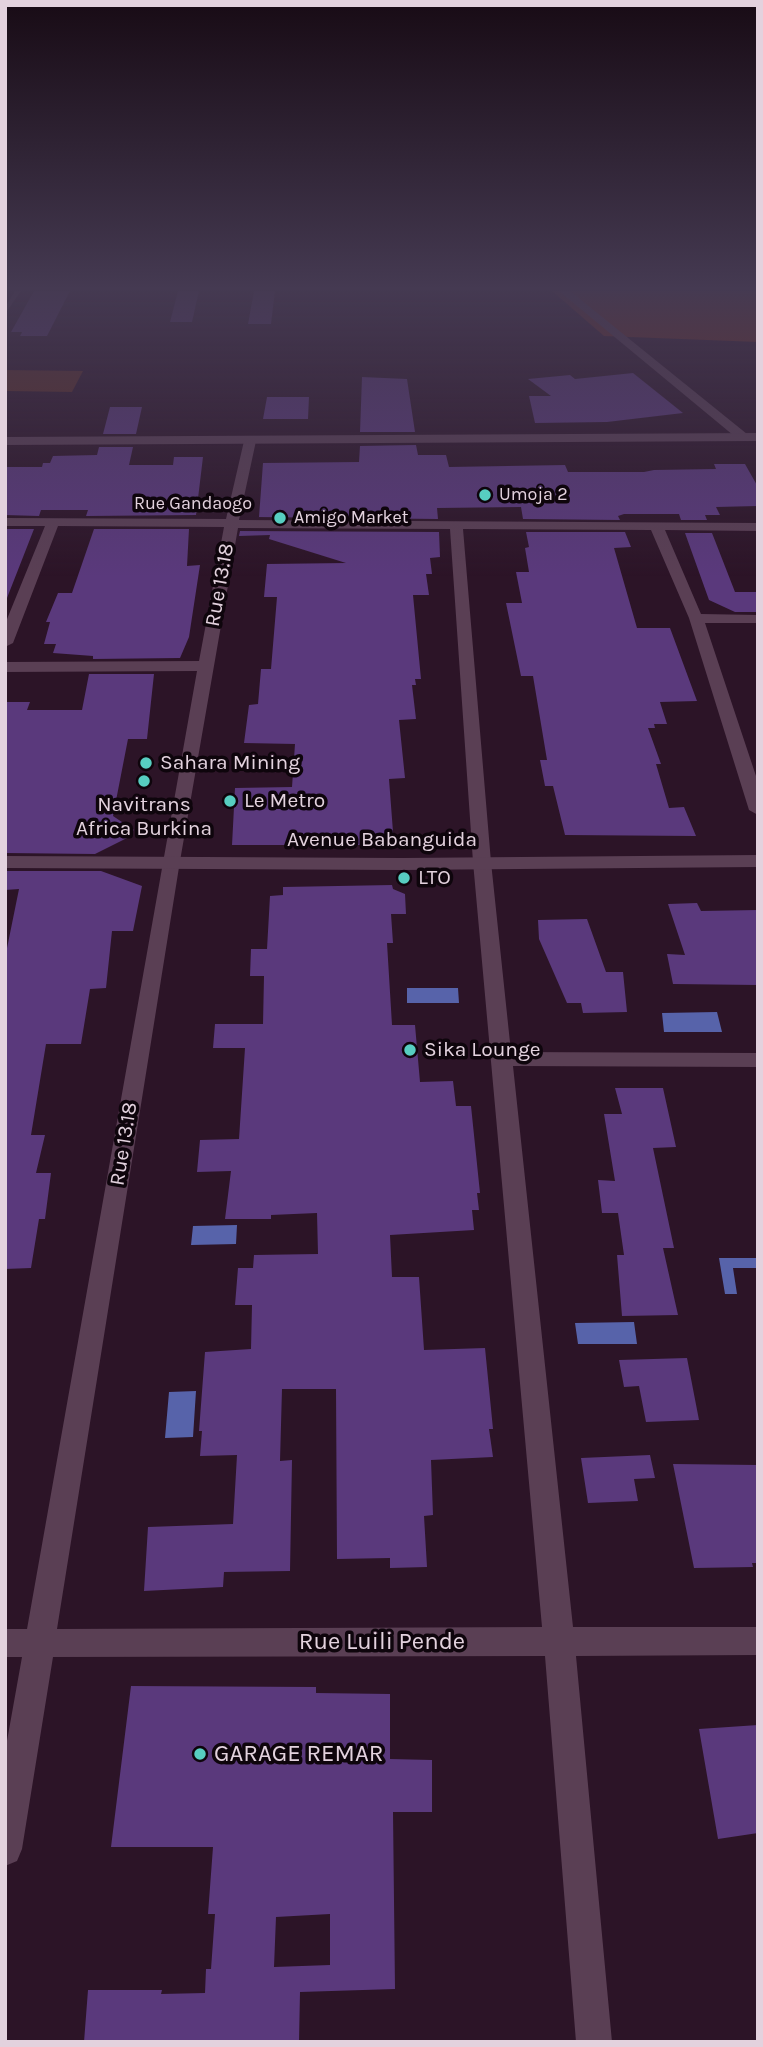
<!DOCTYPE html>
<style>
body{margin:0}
#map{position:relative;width:763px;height:2047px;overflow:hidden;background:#2c1427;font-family:Karla,sans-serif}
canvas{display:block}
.frame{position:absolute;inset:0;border:7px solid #e3d2de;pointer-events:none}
</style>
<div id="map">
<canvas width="763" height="2047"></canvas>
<div class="frame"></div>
</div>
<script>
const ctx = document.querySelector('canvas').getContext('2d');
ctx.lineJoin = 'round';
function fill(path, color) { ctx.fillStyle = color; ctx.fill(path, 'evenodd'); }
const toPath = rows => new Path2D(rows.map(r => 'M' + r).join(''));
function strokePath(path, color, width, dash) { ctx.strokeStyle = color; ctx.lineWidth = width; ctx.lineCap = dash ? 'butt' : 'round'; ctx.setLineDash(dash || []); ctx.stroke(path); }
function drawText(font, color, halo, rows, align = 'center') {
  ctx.font = font + ' Karla,sans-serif'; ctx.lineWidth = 7; ctx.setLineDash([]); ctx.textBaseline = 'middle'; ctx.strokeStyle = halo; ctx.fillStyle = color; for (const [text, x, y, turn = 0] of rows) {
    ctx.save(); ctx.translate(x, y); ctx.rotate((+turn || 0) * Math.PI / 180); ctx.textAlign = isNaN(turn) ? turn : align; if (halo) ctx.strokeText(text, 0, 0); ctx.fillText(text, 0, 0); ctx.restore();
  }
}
fill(toPath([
 [5,370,83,371,72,392,5,391]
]), '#5d2d22');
fill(toPath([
 [552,291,758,291,758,342,604,336]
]), '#782b19');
fill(toPath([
 [407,988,458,988,459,1003,407,1003],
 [717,1012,722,1032,664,1032,662,1013],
 [237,1225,236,1244,191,1245,193,1226],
 [719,1258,758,1258,758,1268,733,1268,737,1294,725,1294],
 [634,1322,637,1344,578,1344,575,1323],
 [196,1391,193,1437,165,1438,169,1392]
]), '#5763aa');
fill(toPath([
 [34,291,70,291,47,336,20,336,22,332,11,332],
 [178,291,199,291,192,322,170,322],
 [254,291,275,291,271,324,248,324],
 [633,373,683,413,607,422,535,423,529,396,551,396,528,379,570,375,575,379],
 [362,377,407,379,415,432,360,432],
 [267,397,309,397,308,419,263,419],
 [110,407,142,407,136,434,103,434],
 [416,445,418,455,446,455,449,467,565,465,568,472,644,472,654,470,716,469,714,464,745,464,758,487,758,506,716,507,720,515,705,515,707,520,681,520,679,514,624,514,618,516,620,520,523,519,521,507,437,508,438,519,256,517,259,517,263,463,359,462,360,446],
 [99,447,133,447,129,465,173,465,174,457,203,457,196,515,86,516,88,510,41,510,39,516,5,515,5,467,42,467,43,463,50,463,53,456,97,455],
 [5,529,34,529,7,598,5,597],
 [94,529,189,529,187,566,200,565,189,637,180,658,93,659,93,656,53,653,56,644,44,644,50,622,46,622,58,593,72,593],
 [240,531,439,532,440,557,430,558,432,574,426,574,429,595,413,595,421,679,415,679,416,685,412,685,416,719,399,720,405,778,389,779,394,845,232,845,235,788,292,787,295,744,244,743,249,705,258,704,261,669,271,669,277,597,264,597,267,564,346,563,269,539,270,535,239,536],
 [526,532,625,532,631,547,614,548,637,628,670,628,697,701,660,702,667,724,654,724,655,728,648,728,661,764,656,764,669,808,684,807,696,836,565,835,553,786,545,786,540,760,547,760,533,676,521,676,506,603,522,603,516,572,529,572,525,548,529,547],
 [685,533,712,533,735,592,758,592,758,612,735,612,709,600],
 [89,674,154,674,147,739,128,739,113,816,134,830,125,835,129,837,95,854,5,853,5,702,30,702,27,710,82,710],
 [5,871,101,871,142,886,133,931,112,931,106,988,90,989,81,1044,46,1044,31,1135,45,1135,36,1173,51,1173,45,1219,39,1219,31,1268,5,1269,5,958,19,889,5,890],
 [392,885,393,889,405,894,406,914,391,914,393,943,387,943,392,1025,415,1025,420,1082,453,1081,456,1106,471,1106,480,1193,477,1193,479,1210,472,1210,474,1230,390,1235,392,1277,419,1277,424,1350,485,1348,493,1429,489,1429,493,1457,431,1460,433,1515,424,1516,427,1567,390,1568,390,1558,337,1559,336,1389,282,1389,280,1461,292,1460,290,1571,224,1572,223,1587,144,1591,148,1527,233,1524,237,1455,200,1456,202,1431,199,1431,205,1352,251,1349,252,1305,235,1305,238,1268,253,1268,254,1255,318,1254,317,1213,271,1215,271,1219,225,1219,231,1171,197,1172,200,1140,239,1139,245,1048,213,1048,215,1024,263,1024,264,976,250,976,251,949,267,949,270,896,283,895,283,887],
 [697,903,701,911,758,910,758,985,673,984,667,954,685,955,668,904],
 [587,919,606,972,623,972,627,1012,583,1013,581,1003,567,1003,539,939,538,920],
 [615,1088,663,1088,676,1147,653,1148,674,1248,663,1248,678,1315,622,1316,617,1255,624,1255,618,1213,602,1213,598,1180,615,1181,604,1114,622,1114],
 [687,1358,699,1420,646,1422,639,1386,624,1387,619,1360],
 [650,1455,655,1478,634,1479,638,1501,588,1503,581,1458],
 [673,1464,758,1465,758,1563,752,1563,753,1567,694,1568],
 [131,1686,316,1687,316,1693,390,1694,390,1759,432,1760,432,1812,393,1812,395,1989,300,1992,299,2042,84,2042,88,1990,162,1990,161,1994,205,1993,206,1969,211,1969,215,1914,208,1914,213,1847,111,1847],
 [330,1914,330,1965,274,1967,276,1917],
 [758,1725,758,1833,718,1839,699,1729]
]), '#5a397c');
fill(toPath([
 [15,291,21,291,5,314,5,307,15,291]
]), '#5a3f54');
fill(toPath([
 [559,291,570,291,747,434,747,440,739,440,559,291],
 [250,437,256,441,239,520,758,523,758,531,665,530,701,614,758,615,758,623,705,623,758,782,758,815,749,810,689,618,651,530,463,529,491,862,511,1052,758,1053,758,1067,513,1066,573,1627,758,1627,758,1655,576,1656,612,2042,576,2042,545,1656,53,1657,22,1849,17,1861,5,1866,5,1752,22,1657,5,1657,5,1629,27,1629,197,671,5,672,5,662,199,661,224,527,58,526,13,643,5,647,5,624,45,526,5,526,5,518,226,519,244,441,250,437],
 [238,528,450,529,473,862,542,1627,57,1629,180,861,238,528]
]), '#5a3f54');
fill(toPath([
 [758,433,758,441,5,445,5,437,758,433],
 [758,855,758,867,402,870,5,868,5,856,402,858,758,855]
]), '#5a3f54');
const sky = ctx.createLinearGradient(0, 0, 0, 577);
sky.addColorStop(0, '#180b15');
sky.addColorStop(0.5, '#453a52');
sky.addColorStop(1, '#453a5200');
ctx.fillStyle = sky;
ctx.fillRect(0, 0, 763, 577);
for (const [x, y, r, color] of [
 [485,495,7,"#57cec1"],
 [280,518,7,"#57cec1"],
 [146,763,7,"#57cec1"],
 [144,781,7,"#57cec1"],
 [230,801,7,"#57cec1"],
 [404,878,7,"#57cec1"],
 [410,1050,7,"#57cec1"],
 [200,1754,7,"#57cec1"]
]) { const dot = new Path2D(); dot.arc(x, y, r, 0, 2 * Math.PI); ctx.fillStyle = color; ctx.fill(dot); strokePath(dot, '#0e050c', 2.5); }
drawText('18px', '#e3d2de', '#0e050c', [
 ["Umoja 2",499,495],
 ["Amigo Market",294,518]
], 'left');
drawText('18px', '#e3d2de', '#0e050c', [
 ["Rue Gandaogo",193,504]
]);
drawText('21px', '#e3d2de', '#0e050c', [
 ["Rue 13.18",220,585,-80],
 ["Avenue Babanguida",382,840],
 ["Rue 13.18",124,1144,-81]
]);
drawText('21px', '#e3d2de', '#0e050c', [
 ["Sahara Mining",160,763],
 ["Le Metro",244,801],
 ["Navitrans",144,805,"center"],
 ["Africa Burkina",144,829,"center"],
 ["LTO",418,878],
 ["Sika Lounge",424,1050]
], 'left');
drawText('24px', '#e3d2de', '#0e050c', [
 ["Rue Luili Pende",382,1642]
]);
drawText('24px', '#e3d2de', '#0e050c', [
 ["GARAGE REMAR",214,1754]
], 'left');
</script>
